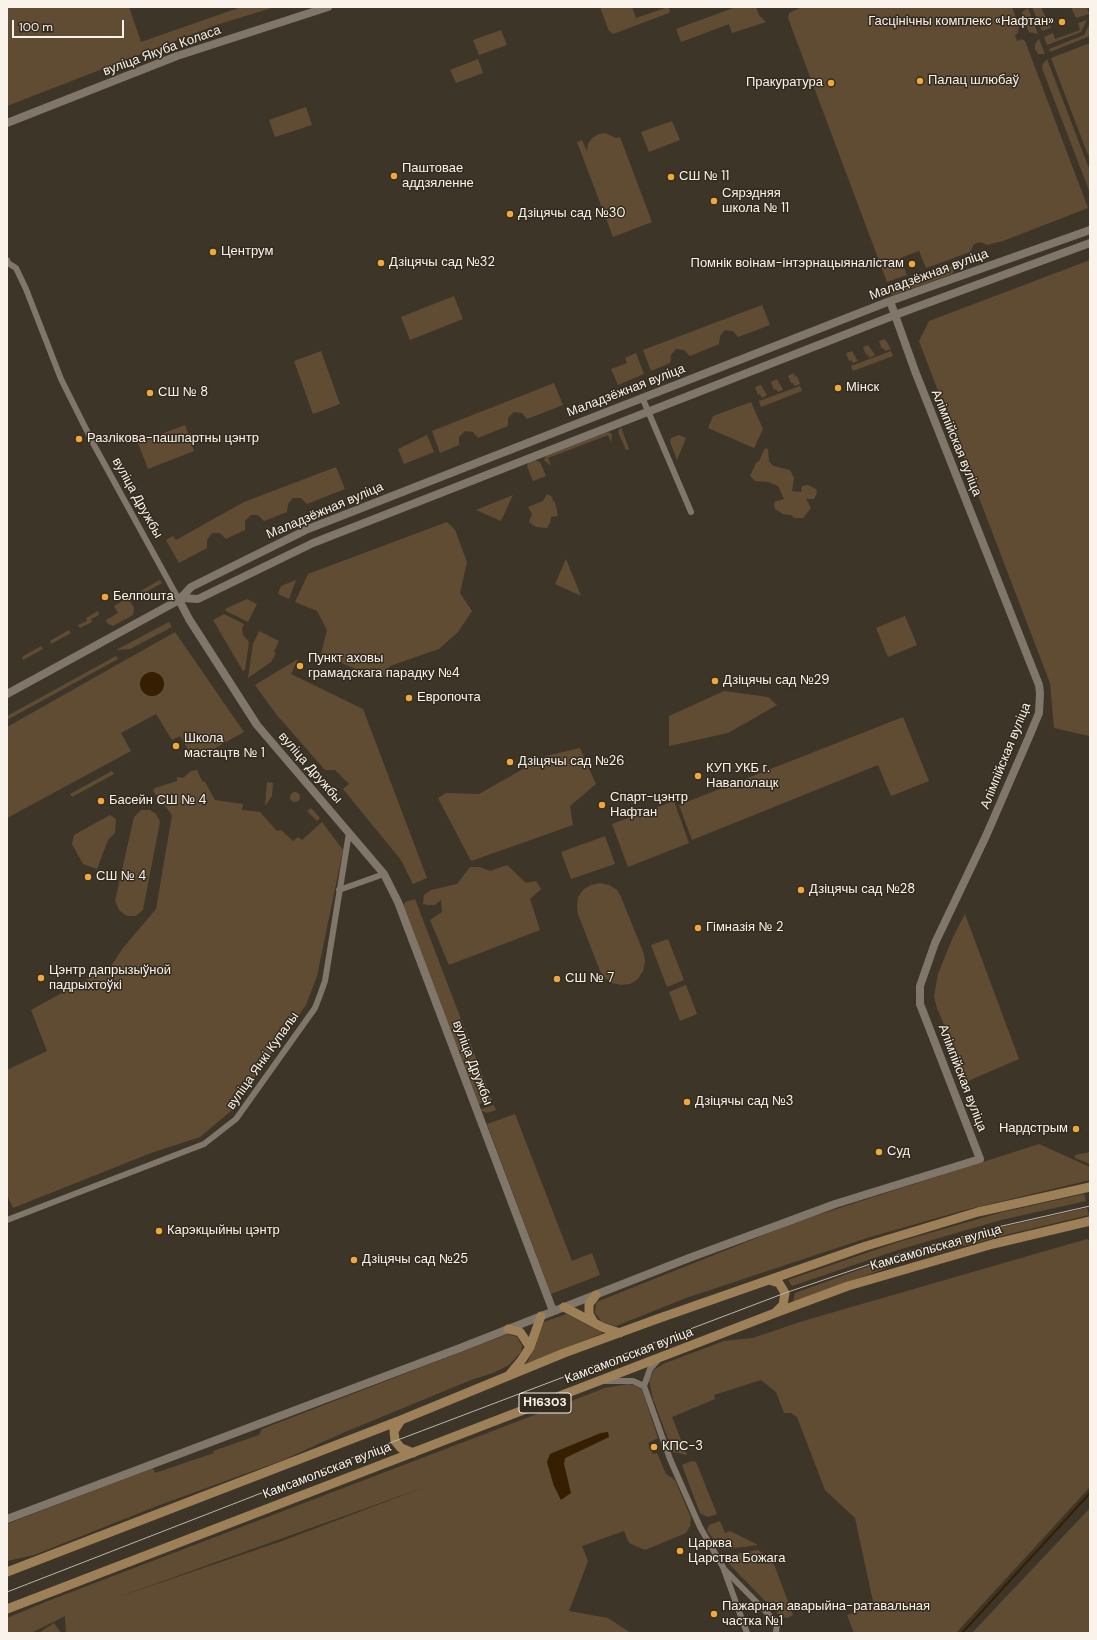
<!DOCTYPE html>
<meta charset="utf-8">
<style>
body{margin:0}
#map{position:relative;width:1097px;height:1640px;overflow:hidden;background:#3e3529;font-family:"DM Sans",sans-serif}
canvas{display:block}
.frame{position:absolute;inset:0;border:8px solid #f9f3ec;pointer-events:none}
.scale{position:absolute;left:12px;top:20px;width:112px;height:18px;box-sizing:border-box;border:2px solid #f9f3ec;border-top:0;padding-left:5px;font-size:12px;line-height:14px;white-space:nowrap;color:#f9f3ec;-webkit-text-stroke:3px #342b1f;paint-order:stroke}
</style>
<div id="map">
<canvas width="1097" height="1640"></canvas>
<div class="frame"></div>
<div class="scale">100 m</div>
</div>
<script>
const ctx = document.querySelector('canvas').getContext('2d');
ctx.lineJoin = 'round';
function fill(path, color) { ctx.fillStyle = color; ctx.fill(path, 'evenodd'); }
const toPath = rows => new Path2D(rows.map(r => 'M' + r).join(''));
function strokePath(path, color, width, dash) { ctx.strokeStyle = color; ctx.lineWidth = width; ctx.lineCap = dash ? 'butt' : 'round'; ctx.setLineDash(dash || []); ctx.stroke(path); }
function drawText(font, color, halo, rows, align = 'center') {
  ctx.font = font + ' "DM Sans",sans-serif'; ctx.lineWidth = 3; ctx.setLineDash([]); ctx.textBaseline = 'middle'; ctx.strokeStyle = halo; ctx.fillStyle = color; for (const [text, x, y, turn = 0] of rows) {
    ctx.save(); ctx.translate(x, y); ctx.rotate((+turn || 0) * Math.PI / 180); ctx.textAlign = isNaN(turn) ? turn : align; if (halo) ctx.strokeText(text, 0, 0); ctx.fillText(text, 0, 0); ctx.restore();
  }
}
fill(toPath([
 [7,7,129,7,141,42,241,7,275,7,216,25,7,106],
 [600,7,632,7,636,18,668,7,670,10,669,13,613,34,609,31],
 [736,7,756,7,759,15,766,22,732,33,729,24,681,42,676,29],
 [802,7,1012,7,1019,26,1018,33,1015,35,1017,41,1022,39,1025,41,1088,208,1003,241,987,245,980,242,974,244,970,252,926,268,919,251,916,252,900,258,907,275,887,282,788,18,789,13],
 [1032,7,1041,7,1051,28,1042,31],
 [1071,7,1087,7,1089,14,1076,18],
 [1028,8,1038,34,1029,32,1022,15,1022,12],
 [1087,20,1081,32,1047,45,1044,37,1053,33,1055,39,1072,33,1080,30,1078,23],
 [1090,23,1090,36,1050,52,1049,49,1084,35],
 [501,30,507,45,479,55,473,40],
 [1039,39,1045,54,1038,54,1035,49,1035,44],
 [1090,43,1090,154,1088,155,1051,58],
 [478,59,483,73,456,83,450,70],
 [1047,59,1090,171,1090,193,1042,68,1043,64],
 [306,107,312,125,275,137,269,120],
 [672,121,680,140,649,152,641,132],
 [605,133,616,138,620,137,652,222,613,237,577,142,582,140,587,151,588,144,592,138,599,134],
 [1090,260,1090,739,1089,736,1054,728,1050,683,919,341,929,321],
 [955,265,955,270,952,274,893,295,889,293,887,288],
 [454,296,463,319,410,340,401,317],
 [762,305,770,325,738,337,733,331,725,330,720,336,719,344,690,356,684,350,676,349,671,355,670,363,651,371,643,350],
 [885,339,891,349,885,351,884,348,882,349,879,341],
 [868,345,875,355,869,358,868,354,866,355,863,347],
 [321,351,340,404,313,414,294,361],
 [852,351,858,361,853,363,851,360,849,361,846,353],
 [891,351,893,356,853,371,851,366],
 [636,353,644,374,618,385,611,369,627,363,625,358],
 [794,373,795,377,797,376,800,384,794,386,793,383,791,383,788,376],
 [777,379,783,390,778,392,776,389,774,390,771,382],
 [554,383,563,405,527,419,522,413,514,412,508,418,508,426,478,438,473,432,465,431,459,437,459,445,440,453,432,431],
 [761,385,767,395,762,398,760,394,758,395,755,387],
 [800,386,802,391,761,407,759,401],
 [751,402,763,429,754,448,708,428,713,416],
 [185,425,194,451,148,469,138,443],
 [621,427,629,449,626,450,618,432],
 [608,432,612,434,611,442,608,435,548,458,551,466,544,460,546,456],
 [427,435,434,452,404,464,398,449],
 [679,435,686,438,677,460,670,442,671,438],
 [765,448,768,449,769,461,773,466,790,470,794,478,792,491,801,492,802,486,808,485,816,489,817,493,814,499,806,499,811,508,803,518,794,518,791,515,783,514,775,509,774,502,784,499,778,486,768,482,755,481,750,476,756,463,759,461],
 [535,460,540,462,546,476,533,481,527,466,529,462],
 [336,467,345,489,307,504,301,498,293,498,288,504,287,512,264,521,258,515,251,515,245,521,245,530,226,539,220,533,212,533,207,540,207,548,179,563,166,540,173,536,176,540,244,502],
 [547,494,552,497,553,501,555,502,558,516,551,517,550,523,547,528,536,527,529,522,532,514,528,507,543,501],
 [513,495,501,521,476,510],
 [447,522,455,530,467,562,460,593,472,611,458,632,439,649,390,666,384,677,376,678,321,654,327,630,317,611,295,602,308,574],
 [566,559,581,596,555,584],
 [160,580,162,583,139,596,137,593],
 [296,580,289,599,278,594,281,586],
 [128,598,134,608,133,615,113,626,107,623,106,620,118,613,114,606],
 [247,599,257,604,248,622,226,611,225,609],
 [98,611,99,615,91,619,92,622,80,628,78,625,87,621,86,618],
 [224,614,244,624,242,629,243,635,249,642,245,670,243,671,213,620],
 [905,616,917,645,888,657,876,628],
 [169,622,172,627,130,649,116,650],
 [69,630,71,633,51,644,50,641],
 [259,631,279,641,274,652,276,653,271,662,248,678,253,644],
 [175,632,244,732,194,760,180,736,172,740,156,714,121,733,131,751,7,818,7,727],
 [41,646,43,649,23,660,22,657],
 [116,656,118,659,7,720,7,716],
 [298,659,291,674,363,709,427,878,413,884,401,860,343,789,349,784,335,770,325,770,276,714,255,685],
 [724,691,768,697,777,705,728,733,669,746,669,716],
 [903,717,929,781,891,796,878,765,692,840,679,805],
 [580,748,596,784,570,806,573,825,471,861,438,798,446,793,479,794,546,756],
 [197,770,202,781,205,782,215,800,243,804,242,810,260,812,277,831,281,830,293,841,298,837,302,840,322,822,343,850,317,976,306,1005,231,1111,200,1137,151,1153,13,1208,7,1195,7,1070,47,1051,31,1010,111,966,123,948,156,909,172,815,153,791,155,788,177,781,177,777,183,778,191,771],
 [112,771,114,774,72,797,70,794],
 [267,782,273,783,272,796,265,806],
 '290 797a5 5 0 1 1 10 0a5 5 0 1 1-10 0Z',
 [674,801,689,843,628,867,612,824],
 [311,808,320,818,317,821,307,811],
 [141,810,150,810,156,814,160,822,143,910,136,916,127,916,119,910,115,901,134,817],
 [110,815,116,819,115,833,108,840,97,869,83,864,72,844,74,835],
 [605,836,615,864,571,879,561,852],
 [507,865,526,883,536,881,541,889,530,899,540,930,449,965,430,920,442,912,441,900,435,905,428,905,423,904,424,895,431,890,457,884,470,867,480,867,490,871],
 [600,883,609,885,617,890,621,897,644,954,645,962,643,971,638,979,630,984,621,985,612,983,605,978,600,971,578,914,577,906,578,897,584,889,591,885],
 [415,899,492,1100,479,1104,403,907,405,902],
 [965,914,1019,1059,968,1081,937,1008,934,996,938,974,953,937],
 [668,939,684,980,667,987,651,945],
 [686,985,697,1014,680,1021,669,992],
 [494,1105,496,1110,487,1113,482,1111,481,1109],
 [515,1114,572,1261,592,1253,600,1275,551,1294,487,1124],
 [1039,1144,1090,1167,1090,1180,965,1210,867,1238,686,1298,616,1326,602,1322,595,1313,596,1303,599,1301,799,1221],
 [1090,1152,1090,1164,1075,1158,1075,1155],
 [1084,1194,1086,1201,1001,1220,898,1250,792,1286,788,1280,895,1243,999,1213],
 [1087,1208,1089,1215,1005,1235,903,1262,793,1302,795,1293,900,1255,1003,1227],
 [1087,1239,1090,1241,1090,1487,956,1633,854,1633,847,1615,874,1606,855,1518,825,1490,797,1417,791,1413,784,1413,776,1392,761,1380,714,1395,715,1399,672,1417,687,1455,673,1452,653,1399,649,1380,654,1370,663,1364,724,1341,753,1338,803,1321],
 [567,1314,603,1333,527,1363,544,1322],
 [508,1334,517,1337,522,1346,521,1352,509,1365,493,1373,471,1380,345,1432,283,1460,157,1506,34,1555,7,1561,7,1524,153,1468,155,1473,214,1453,213,1451,259,1435,262,1429],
 [628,1384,641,1387,658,1438,648,1443,653,1454,657,1453,666,1474,675,1480,691,1518,690,1526,686,1533,645,1550,629,1543,624,1531,582,1546,588,1561,569,1611,608,1618,631,1633,66,1633,65,1616,31,1633,7,1633,7,1618,53,1599,605,1388],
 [601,1433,609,1437,565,1458,554,1486,547,1462,550,1454],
 [425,1487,282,1541,116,1598],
 [692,1461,696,1462,717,1514,708,1517,700,1513,682,1465],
 [1090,1508,1090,1633,972,1633],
 [720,1521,725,1533,730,1531,758,1545,728,1549,719,1548,707,1530,709,1525],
 [758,1550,772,1559,793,1615,787,1618,778,1614,728,1563,727,1558,729,1555],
 [54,1623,61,1633,39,1633]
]), '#604c32');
fill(toPath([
 '140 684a12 12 0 1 1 24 0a12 12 0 1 1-24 0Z',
 [608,1432,609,1437,565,1458,564,1464,571,1493,561,1500,554,1486,547,1462,550,1454,601,1433]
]), '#361f00');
strokePath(toPath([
 [962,1633,1090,1493]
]), '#361f00', 2);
strokePath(toPath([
 [7,260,8,263,16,268,26,289,61,379,94,445,179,600],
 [642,397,691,512],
 [339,890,384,874],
 [7,1220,204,1144,236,1119,315,1008,320,995,325,981,349,833],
 [658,1360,650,1369,644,1386,670,1459,700,1527,723,1567,747,1633],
 [605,1381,633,1381,644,1386],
 [725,1570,777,1623,776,1633]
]), '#807669', 6);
strokePath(toPath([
 [7,123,177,56,328,7],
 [182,598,198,599,313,543,895,315,1090,243],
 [179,600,189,619,257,725,384,874,398,902,553,1311],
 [7,694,179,600,191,587,308,529,890,301,1090,230],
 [7,1519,460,1348,689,1258,835,1204,980,1159,920,1004,920,986,935,943,986,836,1029,737,1039,713,1040,693,1039,685,915,371,890,301]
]), '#807669', 8);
strokePath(toPath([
 [769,1280,779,1283,785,1293,783,1305,776,1312],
 [564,1307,602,1327,620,1333],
 [594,1323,589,1314,589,1304,596,1295],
 [508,1329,520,1332,530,1347],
 [510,1374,521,1361,530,1347,541,1316],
 [401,1420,394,1431,395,1441,401,1448,413,1453],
 [7,1572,401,1420,564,1353,657,1319,866,1246,978,1212,1090,1187],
 [7,1609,775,1313,848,1286,993,1244,1090,1221]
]), '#9d8057', 9);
strokePath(toPath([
 [7,1592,395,1441,785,1293,900,1254,1002,1226,1090,1206]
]), '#bcb5ad', 1);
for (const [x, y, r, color] of [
 [1062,22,4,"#eea83c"],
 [920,81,4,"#eea83c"],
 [831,83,4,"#eea83c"],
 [394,176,4,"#eea83c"],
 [671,177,4,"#eea83c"],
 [714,201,4,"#eea83c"],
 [510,214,4,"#eea83c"],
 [213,252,4,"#eea83c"],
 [381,263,4,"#eea83c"],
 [912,264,4,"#eea83c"],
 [838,388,4,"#eea83c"],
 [150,393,4,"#eea83c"],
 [79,439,4,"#eea83c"],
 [105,597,4,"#eea83c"],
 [300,666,4,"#eea83c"],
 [715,681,4,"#eea83c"],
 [409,698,4,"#eea83c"],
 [176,746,4,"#eea83c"],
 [510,762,4,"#eea83c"],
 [698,776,4,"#eea83c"],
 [101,801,4,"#eea83c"],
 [602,805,4,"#eea83c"],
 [88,877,4,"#eea83c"],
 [801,890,4,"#eea83c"],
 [698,928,4,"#eea83c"],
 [41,978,4,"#eea83c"],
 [557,979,4,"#eea83c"],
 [687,1102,4,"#eea83c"],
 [1076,1129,4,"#eea83c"],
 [879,1152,4,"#eea83c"],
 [159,1231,4,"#eea83c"],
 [354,1260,4,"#eea83c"],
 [654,1447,4,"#eea83c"],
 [680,1551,4,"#eea83c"],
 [714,1614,4,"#eea83c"]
]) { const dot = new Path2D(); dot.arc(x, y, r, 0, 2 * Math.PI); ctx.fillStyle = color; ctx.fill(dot); strokePath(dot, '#342b1f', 1.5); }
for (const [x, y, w] of [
 [545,1403,52]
]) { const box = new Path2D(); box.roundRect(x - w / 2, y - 10, w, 20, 3); ctx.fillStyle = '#342b1f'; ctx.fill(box); strokePath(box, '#f9f3ec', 1); }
drawText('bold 12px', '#f9f3ec', null, [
 ["Н16303",545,1403]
]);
drawText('13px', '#f9f3ec', '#342b1f', [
 ["Гасцінічны комплекс «Нафтан»",1054,22,"right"],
 ["Палац шлюбаў",928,81],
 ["Пракуратура",823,83,"right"],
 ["Паштовае",402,169],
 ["аддзяленне",402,184],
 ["СШ № 11",679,177],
 ["Сярэдняя",722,194],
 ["школа № 11",722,209],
 ["Дзіцячы сад №30",518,214],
 ["Центрум",221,252],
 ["Дзіцячы сад №32",389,263],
 ["Помнік воінам-інтэрнацыяналістам",904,264,"right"],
 ["Мінск",846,388],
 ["СШ № 8",158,393],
 ["Разлікова-пашпартны цэнтр",87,439],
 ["Белпошта",113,597],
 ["Пункт аховы",308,659],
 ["грамадскага парадку №4",308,674],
 ["Дзіцячы сад №29",723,681],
 ["Европочта",417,698],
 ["Школа",184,739],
 ["мастацтв № 1",184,754],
 ["Дзіцячы сад №26",518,762],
 ["КУП УКБ г.",706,769],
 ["Наваполацк",706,784],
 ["Спарт-цэнтр",610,798],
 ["Нафтан",610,813],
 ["Басейн СШ № 4",109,801],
 ["СШ № 4",96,877],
 ["Дзіцячы сад №28",809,890],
 ["Гімназія № 2",706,928],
 ["Цэнтр дапрызыўной",49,971],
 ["падрыхтоўкі",49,986],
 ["СШ № 7",565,979],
 ["Дзіцячы сад №3",695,1102],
 ["Нардстрым",1068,1129,"right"],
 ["Суд",887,1152],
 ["Карэкцыйны цэнтр",167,1231],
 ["Дзіцячы сад №25",362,1260],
 ["КПС-3",662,1447],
 ["Царква",688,1544],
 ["Царства Божага",688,1559],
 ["Пажарная аварыйна-ратавальная",722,1607],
 ["частка №1",722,1622]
], 'left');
drawText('13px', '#f9f3ec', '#342b1f', [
 ["вуліца Якуба Коласа",162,51,-20],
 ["Маладзёжная вуліца",929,275,-20],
 ["Маладзёжная вуліца",626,391,-21],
 ["Алімпійская вуліца",956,443,68],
 ["вуліца Дружбы",137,498,61],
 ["Маладзёжная вуліца",325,511,-23],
 ["Алімпійская вуліца",1006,756,-68],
 ["вуліца Дружбы",310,768,49],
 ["вуліца Янкі Купалы",263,1061,-55],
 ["вуліца Дружбы",472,1063,69],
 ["Алімпійская вуліца",962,1078,69],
 ["Камсамольская вуліца",936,1248,-16],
 ["Камсамольская вуліца",629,1356,-21],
 ["Камсамольская вуліца",327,1471,-21]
]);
</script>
